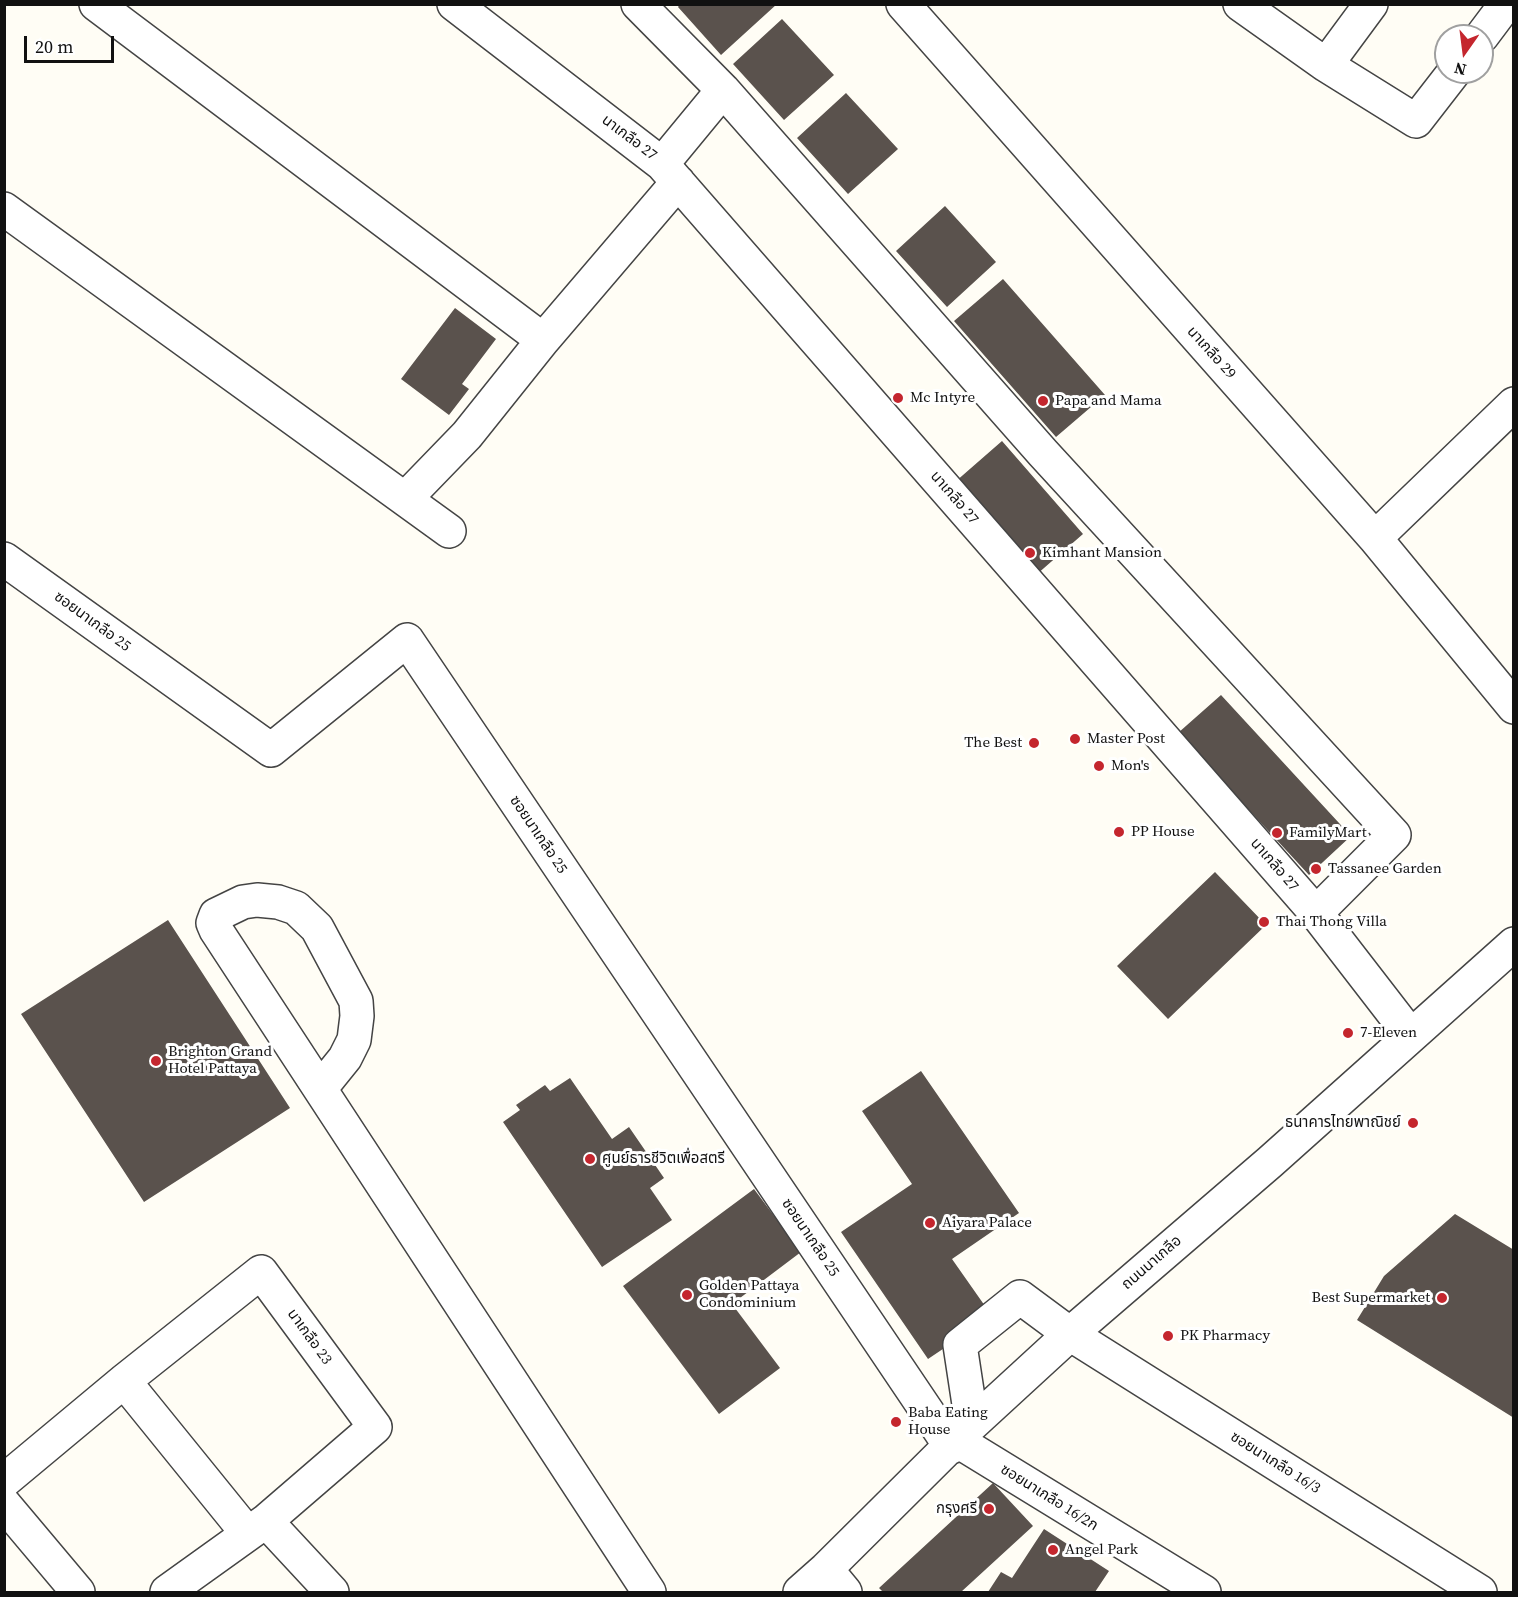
<!DOCTYPE html>
<meta charset="utf-8">
<style>
body{margin:0}
#map{position:relative;width:1518px;height:1597px;overflow:hidden;background:#fffdf5;font-family:"Source Serif 4",serif}
canvas{display:block}
.frame{position:absolute;inset:0;border:6px solid #111;pointer-events:none}
.north{position:absolute;left:1434px;top:24px;width:60px;height:60px;box-sizing:border-box;background:#fff;border:2px solid #a0a0a0;border-radius:50%;rotate:194deg;font-size:16px;font-weight:700;line-height:24px;text-align:center;color:#111}
.north::after{content:'';display:block;margin:auto;width:21px;height:27px;background:#c4262e;clip-path:polygon(50% 0,100% 100%,50% 72%,0 100%)}
.scale{position:absolute;left:24px;top:36px;width:90px;height:27px;box-sizing:border-box;border:3px solid #111;border-top:0;padding-left:8px;font-size:18px;line-height:21px;white-space:nowrap;color:#111;-webkit-text-stroke:4px #fff;paint-order:stroke}
</style>
<div id="map">
<canvas width="1518" height="1597"></canvas>
<div class="frame"></div>
<div class="north">N</div>
<div class="scale">20 m</div>
</div>
<script>
const ctx = document.querySelector('canvas').getContext('2d');
ctx.lineJoin = 'round';
function fill(path, color) { ctx.fillStyle = color; ctx.fill(path, 'evenodd'); }
const toPath = rows => new Path2D(rows.map(r => 'M' + r).join(''));
function strokePath(path, color, width, dash) { ctx.strokeStyle = color; ctx.lineWidth = width; ctx.lineCap = dash ? 'butt' : 'round'; ctx.setLineDash(dash || []); ctx.stroke(path); }
function drawText(font, color, halo, rows, align = 'center') {
  ctx.font = font + ' "Source Serif 4","Noto Sans Thai",serif'; ctx.lineWidth = 6; ctx.setLineDash([]); ctx.textBaseline = 'middle'; ctx.strokeStyle = halo; ctx.fillStyle = color; for (const [text, x, y, turn = 0] of rows) {
    ctx.save(); ctx.translate(x, y); ctx.rotate((+turn || 0) * Math.PI / 180); ctx.textAlign = isNaN(turn) ? turn : align; if (halo) ctx.strokeText(text, 0, 0); ctx.fillText(text, 0, 0); ctx.restore();
  }
}
fill(toPath([
 [680,4,777,4,721,55,678,7],
 [782,19,834,75,784,120,733,64],
 [846,93,898,149,848,194,797,138],
 [945,206,996,262,947,307,896,251],
 [1003,279,1105,395,1056,437,954,321],
 [455,308,496,339,462,384,469,389,449,415,401,379],
 [1002,441,1083,534,1036,575,955,482],
 [1221,695,1351,836,1309,875,1178,733],
 [1215,872,1266,925,1168,1019,1117,966],
 [168,920,290,1108,144,1202,21,1014],
 [921,1071,1019,1213,952,1259,992,1316,928,1359,841,1232,912,1184,862,1111],
 [570,1078,612,1139,629,1127,664,1178,650,1188,672,1220,602,1267,503,1122,520,1110,516,1105,545,1085,550,1091],
 [754,1189,801,1252,732,1304,780,1368,719,1414,623,1286],
 [1455,1214,1514,1250,1514,1418,1357,1320,1384,1276],
 [993,1483,1033,1526,961,1592,883,1592,879,1588],
 [1044,1529,1109,1571,1095,1592,988,1592,1001,1572,1012,1578]
]), '#5a524d');
const minor = toPath([
 [96,4,543,340],
 [454,4,662,164,1316,913,1411,1036],
 [638,4,723,90,1043,453,1394,835,1316,913],
 [903,4,1375,538,1514,707],
 [1240,4,1326,65,1371,4],
 [1482,36,1506,4],
 [1326,65,1416,121,1454,72],
 [662,164,723,90],
 [4,209,449,531],
 [406,498,467,435,543,340,678,182],
 [1375,538,1514,404],
 [4,559,271,750,407,640,951,1447],
 [320,1089,345,1058,354,1040,357,1016,356,1001,317,928,296,908,278,902,257,900,243,902,216,915,213,923,216,930,320,1089,649,1592],
 [124,1381,248,1534],
 [972,1424,960,1345,1020,1297,1070,1334,1480,1592],
 [956,1440,1204,1592],
 [4,1481,124,1381,261,1272,375,1427,266,1521,167,1592],
 [4,1504,78,1592],
 [266,1521,332,1592],
 [826,1569,845,1592],
 [800,1592,826,1569,972,1424,1070,1334,1270,1162,1514,944]
]);
strokePath(minor, '#444', 36);
strokePath(minor, '#fff', 33);
for (const [x, y, r, color] of [
 [898,398,6,"#c4262e"],
 [1043,401,6,"#c4262e"],
 [1030,553,6,"#c4262e"],
 [1075,739,6,"#c4262e"],
 [1034,743,6,"#c4262e"],
 [1099,766,6,"#c4262e"],
 [1119,832,6,"#c4262e"],
 [1277,833,6,"#c4262e"],
 [1316,869,6,"#c4262e"],
 [1264,922,6,"#c4262e"],
 [1348,1033,6,"#c4262e"],
 [156,1061,6,"#c4262e"],
 [1413,1123,6,"#c4262e"],
 [590,1159,6,"#c4262e"],
 [930,1223,6,"#c4262e"],
 [687,1295,6,"#c4262e"],
 [1442,1298,6,"#c4262e"],
 [1168,1336,6,"#c4262e"],
 [896,1422,6,"#c4262e"],
 [989,1509,6,"#c4262e"],
 [1053,1550,6,"#c4262e"]
]) { const dot = new Path2D(); dot.arc(x, y, r, 0, 2 * Math.PI); ctx.fillStyle = color; ctx.fill(dot); strokePath(dot, '#fff', 2); }
drawText('15px', '#111', '#fff', [
 ["นาเกลือ 27",629,138,37],
 ["นาเกลือ 29",1211,353,48],
 ["นาเกลือ 27",954,498,49],
 ["ซอยนาเกลือ 25",92,622,36],
 ["ซอยนาเกลือ 25",538,835,56],
 ["นาเกลือ 27",1274,865,49],
 ["ซอยนาเกลือ 25",810,1238,56],
 ["ถนนนาเกลือ",1152,1263,-41],
 ["นาเกลือ 23",309,1337,54],
 ["ซอยนาเกลือ 16/3",1275,1463,32],
 ["ซอยนาเกลือ 16/2ก",1049,1498,32]
]);
drawText('15px', '#111', '#fff', [
 ["Mc Intyre",910,398],
 ["Papa and Mama",1055,401],
 ["Kimhant Mansion",1042,553],
 ["Master Post",1087,739],
 ["The Best",1022,743,"right"],
 ["Mon's",1111,766],
 ["PP House",1131,832],
 ["FamilyMart",1289,833],
 ["Tassanee Garden",1328,869],
 ["Thai Thong Villa",1276,922],
 ["7-Eleven",1360,1033],
 ["Brighton Grand",168,1052],
 ["Hotel Pattaya",168,1069],
 ["ธนาคารไทยพาณิชย์",1401,1123,"right"],
 ["ศูนย์ธารชีวิตเพื่อสตรี",602,1159],
 ["Aiyara Palace",942,1223],
 ["Golden Pattaya",699,1286],
 ["Condominium",699,1303],
 ["Best Supermarket",1430,1298,"right"],
 ["PK Pharmacy",1180,1336],
 ["Baba Eating",908,1413],
 ["House",908,1430],
 ["กรุงศรี",977,1509,"right"],
 ["Angel Park",1065,1550]
], 'left');
</script>
